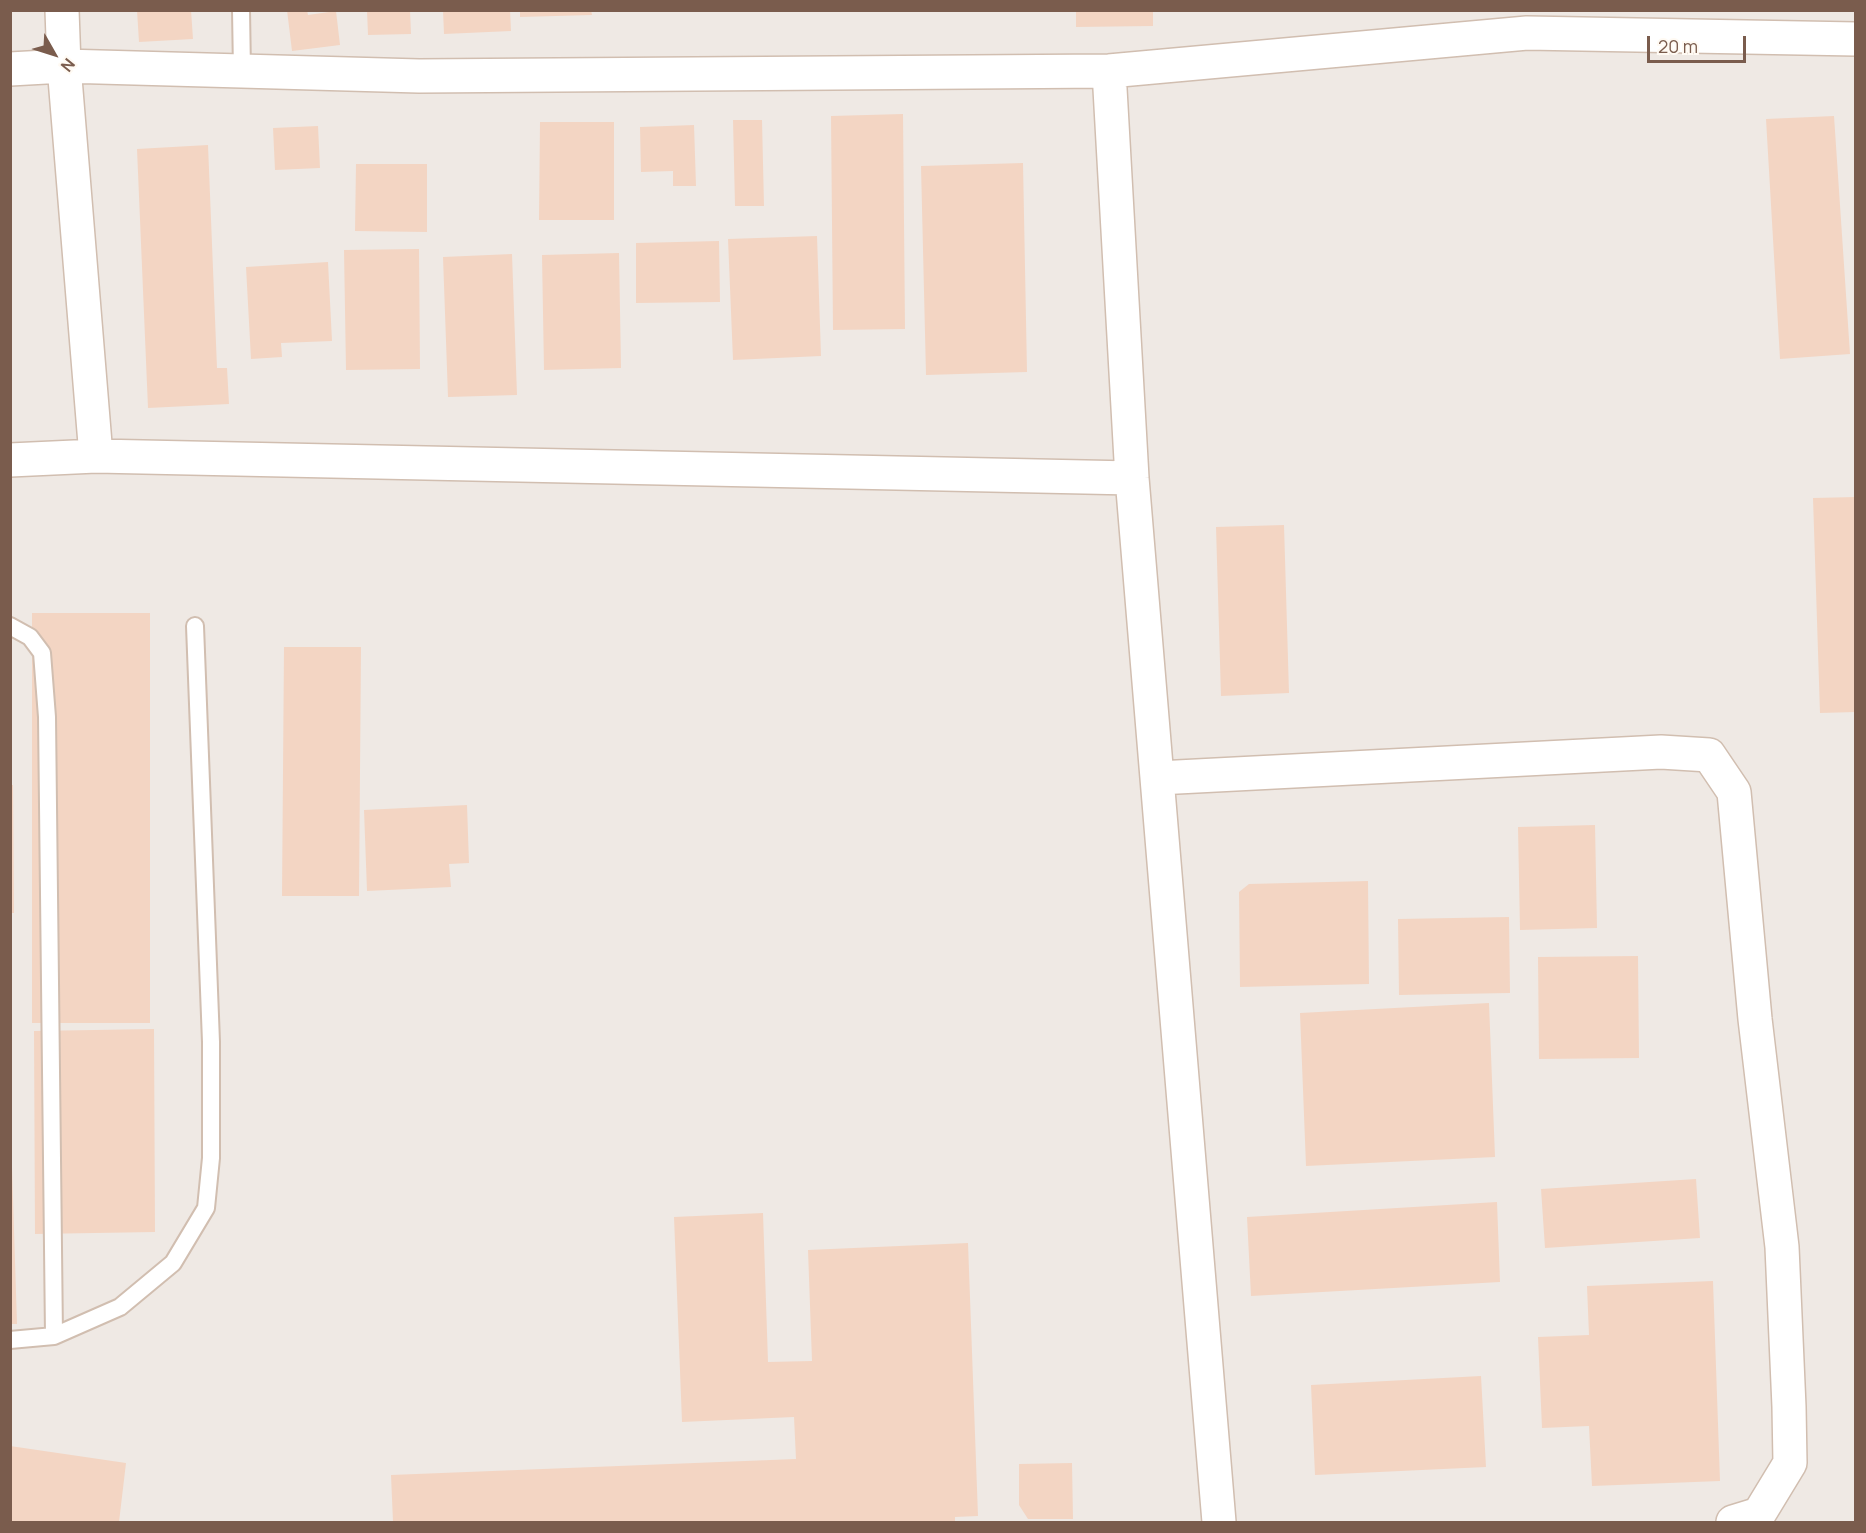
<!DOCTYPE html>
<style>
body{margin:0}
#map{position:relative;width:1866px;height:1533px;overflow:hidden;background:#fdf6ec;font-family:Manrope,sans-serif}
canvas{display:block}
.frame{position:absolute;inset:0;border:12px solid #7a5c4d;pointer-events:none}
.north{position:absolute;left:24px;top:24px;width:60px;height:60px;-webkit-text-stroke:4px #fffaf3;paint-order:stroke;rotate:129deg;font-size:16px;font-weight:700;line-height:24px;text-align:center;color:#7a5c4d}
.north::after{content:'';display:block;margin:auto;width:21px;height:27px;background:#7a5c4d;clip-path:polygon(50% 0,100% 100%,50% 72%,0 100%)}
.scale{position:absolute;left:1647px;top:36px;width:99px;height:27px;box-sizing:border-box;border:3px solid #7a5c4d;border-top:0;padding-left:8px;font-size:18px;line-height:21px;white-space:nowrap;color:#7a5c4d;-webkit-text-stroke:4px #fffaf3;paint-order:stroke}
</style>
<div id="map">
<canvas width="1866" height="1533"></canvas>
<div class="frame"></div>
<div class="north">N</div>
<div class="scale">20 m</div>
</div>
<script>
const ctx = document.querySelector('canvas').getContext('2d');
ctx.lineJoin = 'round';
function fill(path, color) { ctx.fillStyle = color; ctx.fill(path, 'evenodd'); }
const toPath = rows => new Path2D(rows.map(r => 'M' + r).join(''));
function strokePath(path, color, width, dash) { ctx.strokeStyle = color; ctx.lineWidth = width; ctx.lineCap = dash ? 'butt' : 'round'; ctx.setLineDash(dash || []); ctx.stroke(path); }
fill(toPath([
 [11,11,1855,11,1855,1522,11,1522]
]), '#efe9e4');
fill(toPath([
 [137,10,191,10,193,39,139,42],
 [287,10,307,10,308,15,336,11,340,45,292,51],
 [367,10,410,10,411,34,368,35],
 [443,10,510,10,511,31,444,34],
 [520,10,591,10,592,15,520,17],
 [1076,10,1153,10,1153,26,1076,27],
 [903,114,905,329,833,330,831,116],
 [1834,116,1850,354,1780,359,1766,119],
 [733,120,762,120,764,206,735,206],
 [540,122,614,122,614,220,539,220],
 [694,125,696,186,673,186,673,171,641,172,640,127],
 [318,126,320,168,275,170,273,128],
 [208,145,217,368,227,368,229,404,148,408,137,149],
 [1023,163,1027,372,926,375,921,166],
 [356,164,427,164,427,232,355,231],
 [817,236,821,356,733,360,728,239],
 [719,241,720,302,636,303,636,243],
 [419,249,420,369,346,370,344,250],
 [619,253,621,368,544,370,542,255],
 [512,254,517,395,448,397,443,257],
 [328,262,332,341,281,343,282,357,251,359,246,267],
 [1856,497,1856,712,1820,713,1813,498],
 [1284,525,1289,693,1221,696,1216,527],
 [32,613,150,613,150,1023,32,1023],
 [284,647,361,647,359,896,282,896],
 [10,785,13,785,14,913,10,913],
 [467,805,469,863,449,864,451,887,367,891,364,810],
 [1595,825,1597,928,1520,930,1518,827],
 [1368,881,1369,984,1240,987,1239,892,1249,884],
 [1509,917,1510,993,1399,995,1398,919],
 [1638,956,1639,1058,1539,1059,1538,957],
 [1489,1003,1495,1157,1306,1166,1300,1013],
 [154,1029,155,1232,35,1234,34,1031],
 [10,1167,12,1167,17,1324,10,1324],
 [1696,1179,1700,1238,1545,1248,1541,1189],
 [1497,1202,1500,1282,1251,1296,1247,1217],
 [763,1213,768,1362,812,1361,808,1250,968,1243,978,1516,955,1517,955,1522,393,1522,391,1475,796,1459,794,1417,682,1422,674,1217],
 [1713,1281,1720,1481,1592,1486,1589,1426,1542,1428,1538,1337,1589,1335,1587,1286],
 [1481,1376,1486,1467,1315,1475,1311,1385],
 [10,1446,126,1463,119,1522,10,1522],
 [1072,1463,1073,1519,1028,1519,1019,1505,1019,1464]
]), '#f3d5c3');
const service = toPath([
 [241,10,242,71],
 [10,626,30,637,42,653,47,717,54,1336],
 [10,1340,54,1336,120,1307,173,1263,206,1208,211,1158,211,1042,195,626]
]);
const minor = toPath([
 [62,10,64,66,96,456],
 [10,69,64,66,419,76,1109,71,1527,33,1856,39],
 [1109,71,1132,478,1219,1522],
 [10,460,96,456,1132,478],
 [1158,778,1661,752,1709,755,1734,792,1755,1019,1782,1247,1789,1407,1790,1463,1759,1514,1733,1522]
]);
strokePath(service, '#d1beb0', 20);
strokePath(minor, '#d1beb0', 36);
strokePath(service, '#fff', 16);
strokePath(minor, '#fff', 33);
</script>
